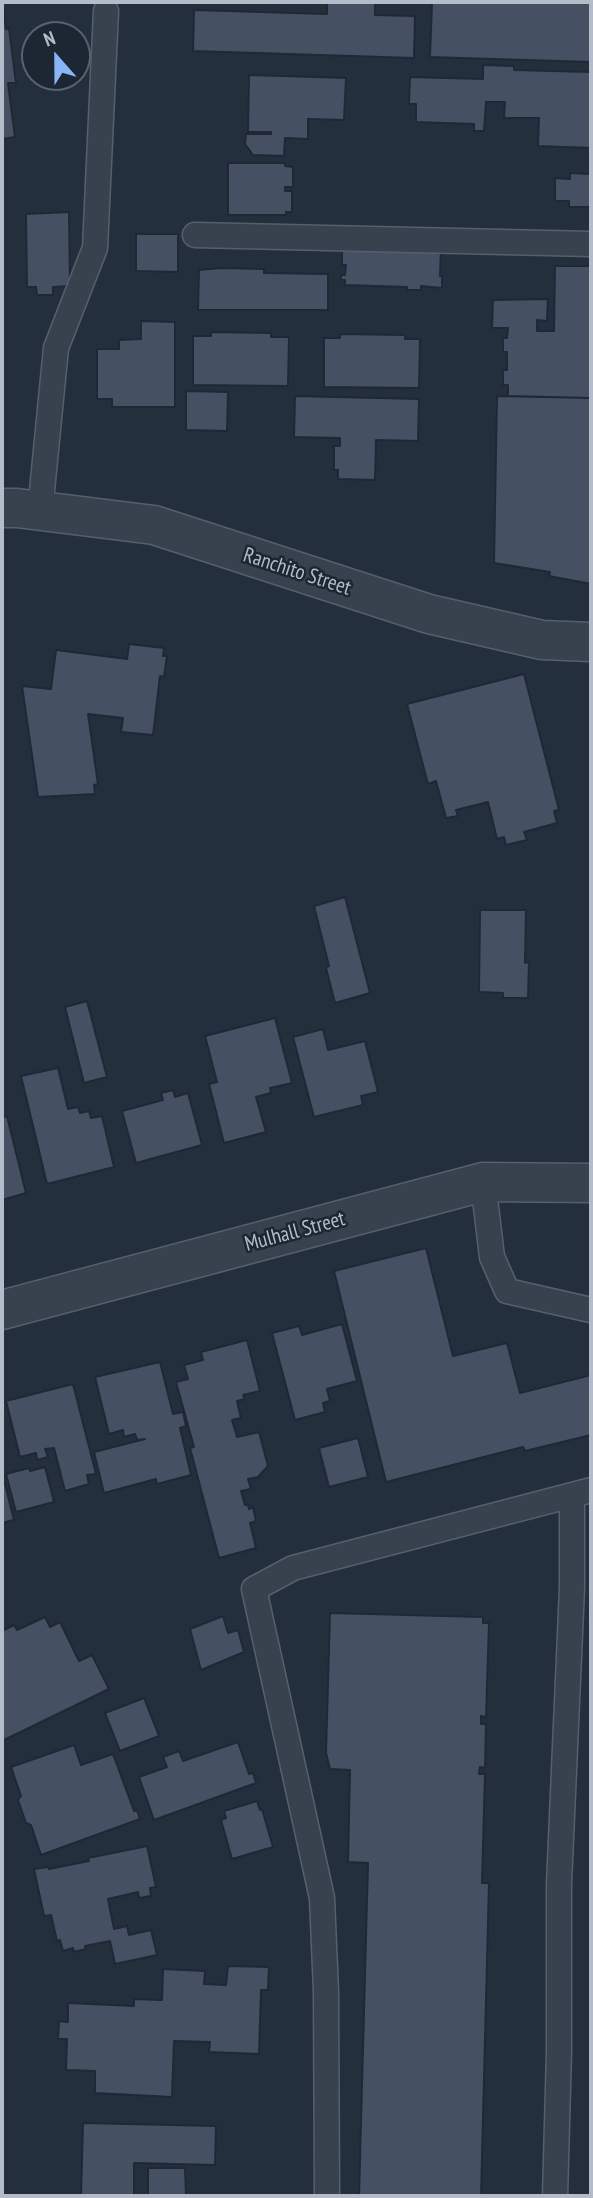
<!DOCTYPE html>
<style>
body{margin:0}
#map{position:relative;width:593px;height:2198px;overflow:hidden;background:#242f3e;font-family:"PT Sans Narrow",sans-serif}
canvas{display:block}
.frame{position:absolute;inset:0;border:4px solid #b4bcc9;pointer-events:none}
.north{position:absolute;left:21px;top:21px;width:70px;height:70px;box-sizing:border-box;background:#1d2633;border:2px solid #59626f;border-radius:50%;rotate:339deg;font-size:19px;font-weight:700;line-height:28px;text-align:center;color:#b4bcc9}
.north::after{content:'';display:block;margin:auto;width:24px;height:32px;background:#8ab4f8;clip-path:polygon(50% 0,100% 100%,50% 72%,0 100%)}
</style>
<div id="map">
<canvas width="593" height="2198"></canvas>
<div class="frame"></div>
<div class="north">N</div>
</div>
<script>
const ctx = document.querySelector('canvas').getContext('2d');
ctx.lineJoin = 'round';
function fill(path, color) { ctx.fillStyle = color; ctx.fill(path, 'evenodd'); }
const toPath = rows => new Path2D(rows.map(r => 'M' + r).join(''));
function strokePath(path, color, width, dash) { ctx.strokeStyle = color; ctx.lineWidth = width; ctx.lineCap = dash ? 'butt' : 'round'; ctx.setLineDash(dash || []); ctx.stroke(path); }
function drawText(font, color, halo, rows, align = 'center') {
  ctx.font = font + ' "PT Sans Narrow",sans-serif'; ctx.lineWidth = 5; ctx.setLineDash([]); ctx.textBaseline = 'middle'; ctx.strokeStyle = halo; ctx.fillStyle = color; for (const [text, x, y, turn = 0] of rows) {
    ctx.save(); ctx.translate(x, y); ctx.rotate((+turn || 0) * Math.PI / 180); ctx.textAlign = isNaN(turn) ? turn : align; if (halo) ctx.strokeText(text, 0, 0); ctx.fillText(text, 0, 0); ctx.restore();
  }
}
const building = toPath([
 [2,2,6,29,9,28,16,83,8,83,15,137,2,139,2,2],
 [327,2,375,2,375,15,415,16,414,58,193,51,194,10,327,14,327,2],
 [432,2,591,2,591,62,430,57,432,2],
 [483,65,514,66,514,70,591,72,591,148,538,146,539,118,504,118,505,102,486,102,484,131,474,131,474,124,416,122,416,104,409,104,410,77,483,79,483,65],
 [249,75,346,78,344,120,308,119,308,139,285,138,284,156,253,155,245,144,246,134,271,134,271,132,248,132,249,75],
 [228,163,285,163,285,166,293,167,293,187,285,187,285,191,292,191,292,212,286,212,286,215,228,215,228,163],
 [570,173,591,174,591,207,569,207,569,201,555,201,555,178,570,179,570,173],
 [69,212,70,286,53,287,53,295,37,295,36,287,27,287,26,214,69,212],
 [136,234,178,234,178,272,136,271,136,234],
 [346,245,441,248,440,276,442,276,442,288,421,286,421,290,407,290,407,287,345,285,345,280,341,280,341,275,345,275,346,265,342,265,342,251,346,251,346,245],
 [555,266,591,266,591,398,508,396,508,385,503,385,503,370,507,370,507,352,503,352,503,338,507,338,508,328,492,328,493,300,548,299,547,321,537,320,537,331,554,331,555,266],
 [222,268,264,269,264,273,328,274,328,310,198,310,199,270,222,268],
 [141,321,175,322,175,407,112,407,112,399,97,399,97,349,119,349,119,340,141,339,141,321],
 [211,332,271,333,271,337,289,337,288,386,193,385,193,336,211,336,211,332],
 [340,334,405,335,405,339,420,339,419,388,324,387,324,338,340,338,340,334],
 [186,391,228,392,227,431,186,430,186,391],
 [295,396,419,399,418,441,376,440,375,480,338,479,338,470,334,470,334,446,340,446,340,438,294,437,295,396],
 [497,396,591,398,591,584,549,576,550,572,494,563,497,396],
 [129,644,164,648,163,656,167,656,164,677,160,676,153,735,121,732,123,718,88,714,98,784,94,785,95,794,38,797,22,686,51,689,56,650,127,659,129,644],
 [524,674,559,810,554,811,557,823,524,832,527,840,506,845,504,837,497,839,488,802,456,810,458,816,446,818,436,781,428,784,407,704,524,674],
 [345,897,370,993,335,1003,326,968,329,966,314,906,345,897],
 [480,910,526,910,525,963,529,962,528,998,503,998,503,993,479,992,480,910],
 [87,1001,107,1077,84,1083,65,1007,87,1001],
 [275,1018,292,1083,270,1088,271,1093,256,1097,266,1132,224,1143,209,1084,217,1082,205,1036,275,1018],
 [323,1029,328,1050,365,1041,378,1092,361,1096,363,1105,314,1117,293,1037,323,1029],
 [58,1068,68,1109,78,1107,80,1113,89,1111,91,1118,102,1116,114,1167,47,1184,21,1076,58,1068],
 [173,1090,175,1097,188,1093,202,1145,136,1163,122,1111,163,1100,161,1093,173,1090],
 [2,1108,4,1117,7,1116,26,1193,2,1200,2,1108],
 [426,1248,453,1356,507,1343,520,1393,591,1375,591,1435,525,1451,523,1447,386,1482,334,1271,426,1248],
 [342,1324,357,1381,327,1389,330,1401,323,1403,325,1412,295,1420,272,1333,299,1326,302,1335,342,1324],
 [247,1340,260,1391,243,1395,245,1399,237,1401,241,1418,232,1420,237,1437,259,1432,268,1466,258,1477,248,1479,251,1489,241,1491,245,1505,248,1505,249,1509,253,1507,256,1521,250,1523,256,1548,219,1558,190,1448,194,1447,176,1382,188,1379,184,1365,203,1360,201,1352,247,1340],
 [160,1362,173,1414,183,1412,186,1426,180,1428,191,1475,157,1484,156,1479,104,1493,94,1452,145,1439,137,1440,135,1434,124,1437,123,1430,109,1434,95,1377,160,1362],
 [73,1384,96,1474,87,1475,89,1484,65,1491,54,1448,45,1449,48,1457,37,1460,36,1453,20,1457,6,1401,73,1384],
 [358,1438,368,1477,329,1487,319,1448,358,1438],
 [45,1467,54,1502,16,1512,6,1474,29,1468,30,1471,45,1467],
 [2,1472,14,1520,2,1523,2,1472],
 [330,1613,483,1617,483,1623,489,1623,486,1717,481,1716,481,1724,486,1724,485,1768,480,1767,479,1774,485,1774,482,1883,489,1883,481,2196,359,2196,368,1863,348,1862,350,1770,330,1769,326,1753,330,1613],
 [223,1616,228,1633,238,1630,244,1652,201,1670,190,1629,223,1616],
 [45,1617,50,1627,60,1622,79,1661,92,1655,109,1689,2,1741,2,1631,14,1625,17,1630,45,1617],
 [144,1698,159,1736,120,1751,105,1713,144,1698],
 [238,1742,249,1774,253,1773,256,1783,154,1820,139,1777,167,1767,163,1757,179,1751,183,1761,238,1742],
 [74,1745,81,1765,113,1754,134,1811,137,1810,140,1819,41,1855,31,1825,26,1823,18,1800,21,1796,11,1767,74,1745],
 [257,1801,260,1810,262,1809,273,1847,232,1859,221,1820,226,1818,224,1811,257,1801],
 [147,1846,156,1887,150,1888,151,1896,139,1898,138,1892,108,1899,114,1929,127,1926,129,1935,151,1930,157,1955,115,1964,110,1941,85,1946,86,1949,74,1952,73,1948,63,1951,60,1940,57,1941,51,1915,44,1916,34,1869,48,1867,49,1869,89,1861,88,1858,147,1846],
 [228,1966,269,1967,268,1990,261,1990,259,2054,209,2052,210,2042,174,2041,172,2097,95,2093,95,2071,66,2070,67,2039,58,2039,59,2021,68,2022,68,2003,134,2006,134,1999,162,2000,163,1969,205,1971,204,1984,226,1985,228,1966],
 [83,2123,216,2126,215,2165,134,2163,134,2196,81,2196,83,2123],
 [148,2168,185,2168,186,2196,148,2196,148,2168]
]);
fill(building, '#455162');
strokePath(building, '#1f2835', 2);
const service = toPath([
 [195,235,591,244],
 [40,511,56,348,95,248,106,11],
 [483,1182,492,1257,507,1291,591,1310],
 [327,2196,326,1992,322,1898,254,1589,293,1568,591,1490],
 [555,2196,559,2052,559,1884,572,1588,572,1495]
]);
const minor = toPath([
 [2,508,17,508,154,525,429,614,542,640,591,642],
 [2,1310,483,1182,591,1183]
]);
strokePath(service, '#565f6c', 27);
strokePath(minor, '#565f6c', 41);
strokePath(service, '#38414e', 24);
strokePath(minor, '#38414e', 38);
drawText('21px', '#b4bcc9', '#1d2633', [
 ["Ranchito Street",297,572,18],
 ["Mulhall Street",295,1232,-15]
]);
</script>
